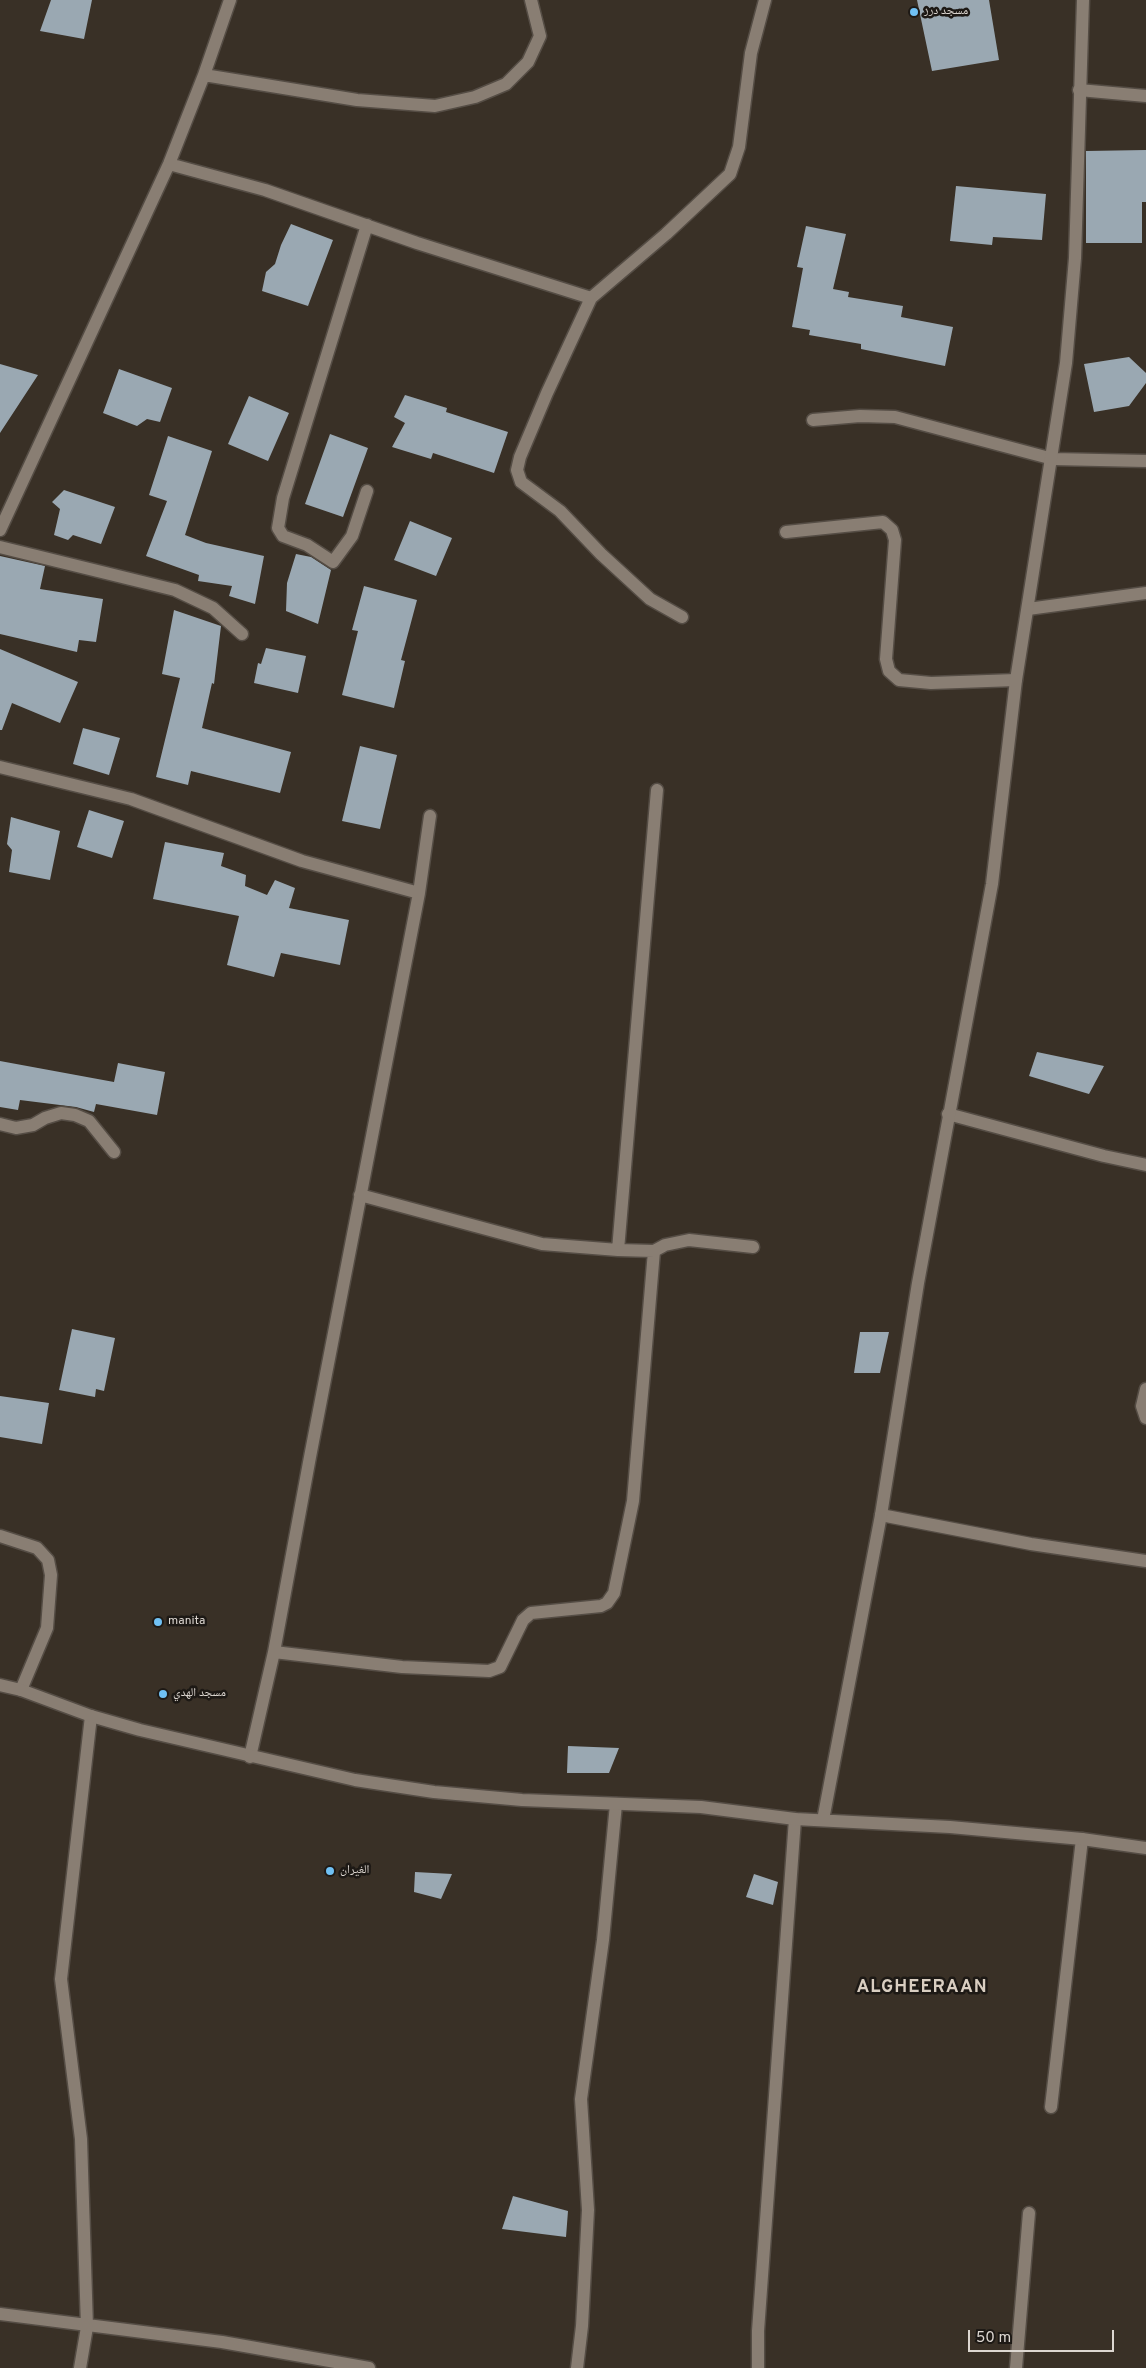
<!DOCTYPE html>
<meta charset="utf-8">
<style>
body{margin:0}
#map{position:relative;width:1146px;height:2368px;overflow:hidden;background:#393026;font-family:Overpass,sans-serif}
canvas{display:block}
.scale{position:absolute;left:968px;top:2330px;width:146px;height:22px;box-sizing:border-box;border:2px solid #ddd7d1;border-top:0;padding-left:6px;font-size:15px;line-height:18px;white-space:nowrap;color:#ddd7d1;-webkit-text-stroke:4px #1d1915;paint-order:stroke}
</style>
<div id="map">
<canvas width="1146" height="2368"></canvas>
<div class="scale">50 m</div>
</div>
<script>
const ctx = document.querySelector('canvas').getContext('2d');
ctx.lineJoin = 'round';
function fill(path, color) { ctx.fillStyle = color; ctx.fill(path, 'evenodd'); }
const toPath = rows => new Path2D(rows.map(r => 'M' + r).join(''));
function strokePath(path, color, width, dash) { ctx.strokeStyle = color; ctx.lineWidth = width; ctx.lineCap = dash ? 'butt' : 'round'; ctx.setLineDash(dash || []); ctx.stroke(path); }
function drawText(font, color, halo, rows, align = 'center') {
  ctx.font = font + ' Overpass,"Noto Naskh Arabic",sans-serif'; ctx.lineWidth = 5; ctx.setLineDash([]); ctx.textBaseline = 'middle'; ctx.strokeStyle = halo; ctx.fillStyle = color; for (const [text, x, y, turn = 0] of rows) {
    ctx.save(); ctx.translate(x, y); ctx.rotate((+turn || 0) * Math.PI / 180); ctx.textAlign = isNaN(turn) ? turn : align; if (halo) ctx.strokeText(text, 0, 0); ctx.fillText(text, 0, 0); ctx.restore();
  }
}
fill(toPath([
 [51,0,92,0,84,39,40,31],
 [917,0,989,0,999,60,932,71],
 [1146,150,1146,202,1142,202,1142,243,1086,243,1086,151],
 [956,186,1046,194,1042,240,993,237,992,245,950,241],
 [291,224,333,240,308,306,262,291,266,272,275,264,281,245],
 [806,226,846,234,833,289,849,292,848,297,903,306,901,317,953,327,945,366,861,349,861,344,809,335,810,330,792,327,803,268,797,267],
 [1129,357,1146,373,1146,383,1129,406,1094,412,1084,364],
 [0,364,38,375,0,433],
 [119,369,172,388,160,422,147,419,137,426,103,413],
 [405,395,447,408,446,412,508,432,494,473,433,453,431,459,392,447,405,423,394,417],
 [249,396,289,413,268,461,228,444],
 [330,434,368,448,343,517,305,504],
 [168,436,212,451,185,535,206,543,264,556,255,604,229,596,232,586,198,581,199,575,146,556,167,501,149,495],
 [64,490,115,507,101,544,73,535,68,540,54,535,60,509,52,502],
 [410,521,452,538,436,576,394,560],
 [296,554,311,557,331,570,318,624,286,611,287,583],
 [0,556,45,566,40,589,103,599,96,642,79,640,77,652,0,634],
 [364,586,417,600,401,660,405,661,394,708,342,695,358,631,352,630],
 [174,610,221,626,214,684,212,683,202,728,291,752,280,793,191,771,188,785,156,777,180,678,162,674],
 [266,648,306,656,298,693,254,683,258,663,261,664],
 [0,649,78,682,60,723,12,703,2,730,0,730],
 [83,728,120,738,109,775,73,764],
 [360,746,397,755,380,829,342,821],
 [89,810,124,821,112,858,77,847],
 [11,817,60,831,50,880,9,872,12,850,7,844],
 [165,842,224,853,221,866,246,875,245,886,267,895,275,880,295,888,289,908,349,920,340,965,281,953,274,977,227,965,239,916,153,899],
 [1037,1052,1104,1066,1089,1094,1029,1076],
 [0,1061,114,1082,118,1063,165,1072,157,1115,96,1104,94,1112,76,1107,20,1100,18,1110,0,1107],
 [72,1329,115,1338,104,1391,96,1389,95,1397,59,1390],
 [860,1332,889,1332,880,1373,854,1373],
 [0,1396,49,1403,42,1444,0,1437],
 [568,1746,619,1748,609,1773,567,1773],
 [415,1872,452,1874,441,1899,414,1892],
 [754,1874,778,1882,773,1905,746,1897],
 [513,2196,568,2211,566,2237,502,2229]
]), '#9aa8b2');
const minor = toPath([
 [204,75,357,100,435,106,475,97,506,84,528,62,540,36,531,0],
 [1079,90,1146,96],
 [169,164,265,190,417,243,591,298],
 [813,420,860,416,895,417,1053,459,1146,461],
 [367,491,352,536,333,562,307,545,283,536,278,528,283,498,367,225],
 [0,530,169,164,204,75,230,0],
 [786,532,883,522,892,530,895,540,886,659,889,671,899,680,931,683,1016,680],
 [0,547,175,590,213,608,242,634],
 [1028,609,1146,593],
 [682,617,650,599,601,554,560,511,521,482,517,470,520,457,547,393,591,298,666,234,730,174,739,147,751,53,765,0],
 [0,767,131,799,302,861,419,893],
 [948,1114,1104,1156,1146,1165],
 [0,1124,16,1128,33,1125,45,1118,61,1113,75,1115,89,1121,114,1152],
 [360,1195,542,1244,618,1250,657,790],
 [618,1250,654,1251,665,1245,689,1240,753,1247],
 [1146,1389,1142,1406,1146,1418],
 [881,1515,1031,1544,1146,1561],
 [0,1536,37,1548,48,1560,51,1575,47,1628,21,1690],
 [274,1652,402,1667,489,1671,500,1667,523,1620,531,1613,601,1606,607,1603,614,1593,633,1501,654,1251],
 [250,1757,274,1652,310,1457,419,893,430,816],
 [1051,2107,1082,1839],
 [0,2314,222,2342,369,2368],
 [80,2368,87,2327,81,2139,61,1979,91,1716],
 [577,2368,582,2326,588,2210,581,2099,603,1940,616,1804],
 [758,2368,758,2331,795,1819],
 [1016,2368,1029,2213]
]);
const tertiary = toPath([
 [0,1685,21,1690,91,1716,140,1730,355,1780,434,1792,522,1800,701,1807,795,1819,950,1827,1082,1839,1146,1848],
 [823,1820,881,1515,918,1283,992,884,1016,680,1066,363,1075,258,1083,0]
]);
strokePath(minor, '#554d45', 15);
strokePath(tertiary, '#554d45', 15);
strokePath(minor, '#897e73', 12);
strokePath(tertiary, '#897e73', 12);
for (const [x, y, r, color] of [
 [914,12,5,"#70c1f4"],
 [158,1622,5,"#70c1f4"],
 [163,1694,5,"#70c1f4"],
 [330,1871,5,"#70c1f4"]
]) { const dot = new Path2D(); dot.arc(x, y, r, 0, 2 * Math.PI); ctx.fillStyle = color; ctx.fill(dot); strokePath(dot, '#1d1915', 2); }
drawText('12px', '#ddd7d1', '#1d1915', [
 ["مسجد درز",924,12],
 ["manita",168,1622],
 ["مسجد الهدي",173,1694],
 ["الغيران",340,1871]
], 'left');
ctx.letterSpacing = '1px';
drawText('bold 18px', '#d9cec1', '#1d1915', [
 ["ALGHEERAAN",922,1988]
]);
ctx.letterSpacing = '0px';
</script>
